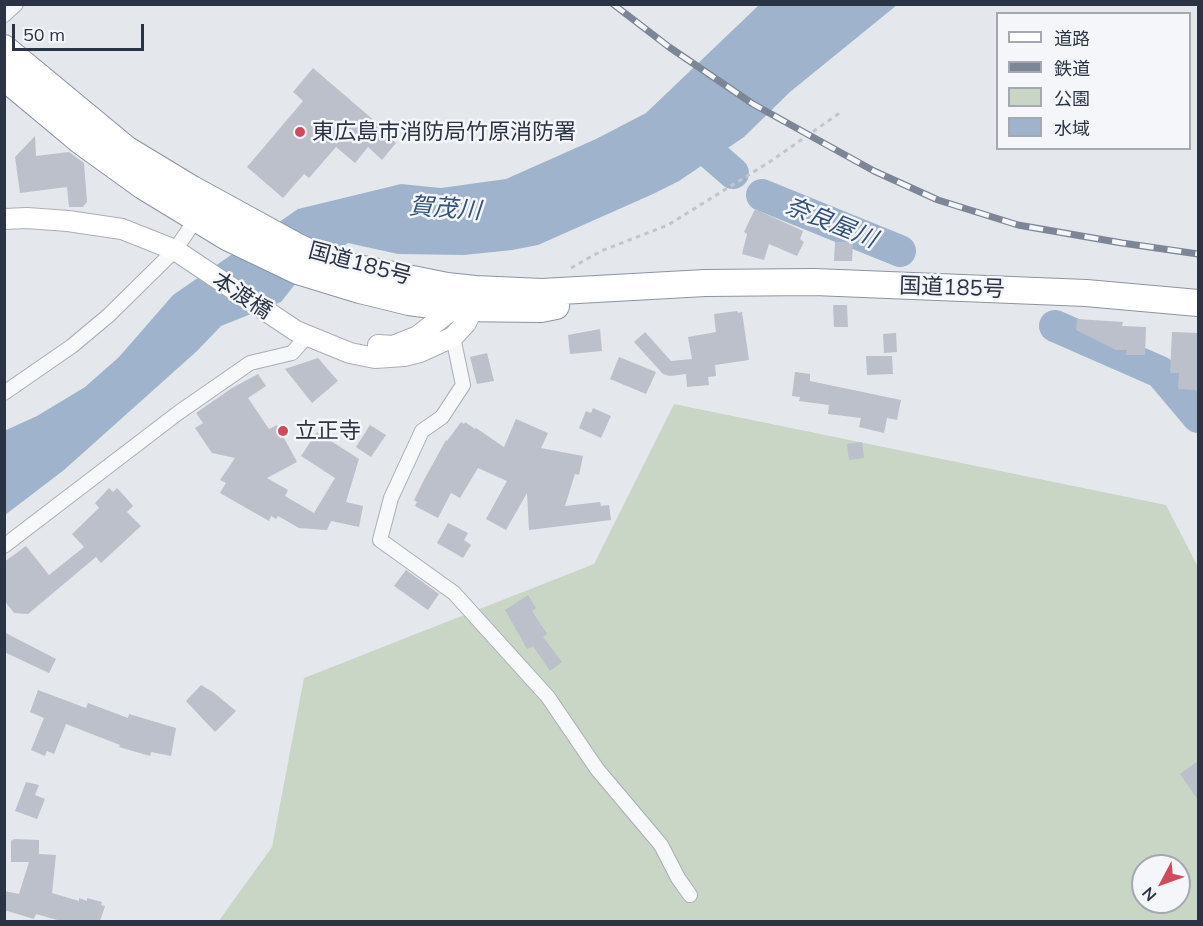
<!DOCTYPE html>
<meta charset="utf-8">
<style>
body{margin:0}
#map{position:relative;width:1203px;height:926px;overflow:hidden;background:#e4e7ec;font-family:Mulish,"Noto Sans JP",sans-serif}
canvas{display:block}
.frame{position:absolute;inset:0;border:6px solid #2b3445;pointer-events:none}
.legend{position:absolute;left:996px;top:12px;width:195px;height:138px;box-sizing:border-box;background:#f4f6f9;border:2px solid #a4a8b1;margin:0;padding:8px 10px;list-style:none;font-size:18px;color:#2b3445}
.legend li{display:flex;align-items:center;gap:12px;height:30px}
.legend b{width:30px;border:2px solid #a4a8b1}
.north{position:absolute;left:1131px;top:854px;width:60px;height:60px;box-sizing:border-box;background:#f4f6f9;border:2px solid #a4a8b1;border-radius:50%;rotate:229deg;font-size:16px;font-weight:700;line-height:24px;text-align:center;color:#2b3445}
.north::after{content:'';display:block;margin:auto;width:21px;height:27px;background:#d1495b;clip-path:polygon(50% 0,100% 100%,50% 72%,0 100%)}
.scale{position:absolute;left:12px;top:24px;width:132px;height:27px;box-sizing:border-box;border:3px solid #2b3445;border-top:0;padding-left:8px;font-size:18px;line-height:21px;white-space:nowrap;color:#2b3445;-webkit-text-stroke:4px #f4f6f9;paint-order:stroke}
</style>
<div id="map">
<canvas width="1203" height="926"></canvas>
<div class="frame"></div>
<ul class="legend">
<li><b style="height:8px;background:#fff"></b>道路</li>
<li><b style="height:8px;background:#7d8696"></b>鉄道</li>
<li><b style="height:16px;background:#c9d6c5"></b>公園</li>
<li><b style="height:16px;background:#9fb4cc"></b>水域</li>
</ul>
<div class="north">N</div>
<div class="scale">50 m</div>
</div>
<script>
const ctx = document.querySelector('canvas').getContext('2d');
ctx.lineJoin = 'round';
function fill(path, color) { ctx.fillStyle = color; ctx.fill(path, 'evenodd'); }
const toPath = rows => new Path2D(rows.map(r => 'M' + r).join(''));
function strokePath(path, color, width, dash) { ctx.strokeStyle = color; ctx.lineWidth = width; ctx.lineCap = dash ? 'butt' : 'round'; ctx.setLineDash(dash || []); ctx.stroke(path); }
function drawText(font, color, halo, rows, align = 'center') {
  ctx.font = font + ' Mulish,"Noto Sans JP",sans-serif'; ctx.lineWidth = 5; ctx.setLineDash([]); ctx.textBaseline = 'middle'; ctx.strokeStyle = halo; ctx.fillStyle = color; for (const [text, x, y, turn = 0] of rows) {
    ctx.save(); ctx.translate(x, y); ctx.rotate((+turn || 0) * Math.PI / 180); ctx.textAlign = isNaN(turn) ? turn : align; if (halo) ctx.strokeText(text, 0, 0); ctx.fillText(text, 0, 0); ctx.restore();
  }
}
fill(toPath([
 [674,404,1166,505,1198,567,1198,921,218,922,272,847,304,678,594,564],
 [1143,866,1179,866,1179,902,1143,902]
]), '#c9d6c5');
fill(toPath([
 [759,5,897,5,790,92,744,137,679,181,653,194,538,245,512,250,464,255,398,254,348,243,300,278,281,302,221,326,197,351,64,470,5,515,4,431,37,416,85,387,119,357,173,295,298,209,401,184,441,188,506,179,596,139,646,113]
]), '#9fb4cc');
strokePath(toPath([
 [694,139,733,173],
 [762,195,900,251],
 [1055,326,1160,372,1198,417]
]), '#9fb4cc', 32);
fill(toPath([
 [313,68,384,129,382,131,396,143,382,160,368,147,355,163,336,147,309,178,304,174,283,198,247,167,303,101,293,92],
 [35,136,36,156,69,152,84,163,87,202,83,207,69,207,67,187,20,193,15,157],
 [755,209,803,231,800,239,804,242,797,256,769,244,764,260,742,254,747,234,744,232],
 [835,242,853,242,852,261,834,261],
 [833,305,847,305,848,327,834,327],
 [737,311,738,313,742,312,749,360,715,365,716,376,708,377,709,385,687,387,686,374,670,376,663,374,634,342,645,332,671,361,692,359,688,337,716,332,714,314],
 [1077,319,1123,322,1122,326,1146,327,1145,355,1126,355,1127,350,1116,350,1076,330],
 [600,329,602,351,570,354,568,335],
 [1172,332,1198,333,1198,390,1178,389,1179,373,1170,373],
 [896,333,897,352,884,353,883,334],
 [487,353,494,381,477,384,470,357],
 [866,356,892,356,893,374,867,375],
 [619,357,656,372,646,394,610,379],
 [318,358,338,381,312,403,285,369],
 [795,372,810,374,810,381,901,400,897,420,887,418,884,433,859,427,861,418,828,414,829,405,799,401,800,397,792,396],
 [258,374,266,386,248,398,269,429,277,425,297,462,267,478,288,490,285,496,314,513,335,478,301,456,317,432,359,459,346,502,363,506,359,527,331,521,327,530,299,528,278,516,276,519,271,516,269,521,220,493,226,483,220,480,235,458,212,453,195,428,203,423,196,413,232,388],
 [593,408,611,416,601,438,579,428,586,411,591,413],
 [516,419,548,433,541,448,583,456,579,475,575,474,565,506,600,502,601,506,609,505,611,520,529,530,527,493,506,530,486,519,507,481,478,468,460,498,451,493,438,518,415,506,417,502,414,500,425,478,446,440,447,441,461,422,464,424,465,422,475,429,476,428,504,447],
 [370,425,386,435,371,457,356,447],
 [862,442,864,458,849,460,847,444],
 [109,488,113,492,117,488,128,500,133,506,127,512,141,526,101,563,96,557,28,614,14,613,4,600,4,562,26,546,49,575,84,547,72,534,99,508,95,503],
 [448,523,468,533,464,540,471,545,463,558,437,543],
 [406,570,439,594,428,610,394,586],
 [528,595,536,608,532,611,547,634,543,637,562,662,550,671,533,646,527,649,505,610],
 [4,632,56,659,49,673,4,652],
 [201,685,213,692,236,711,215,732,186,701],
 [38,690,86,708,88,703,128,718,129,714,176,728,171,756,151,752,150,756,119,747,120,745,66,724,54,754,47,751,45,756,31,750,44,718,30,712],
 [1198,761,1198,800,1180,774],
 [26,782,39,785,35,795,45,799,37,819,15,811],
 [14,839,39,840,39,854,56,855,52,893,79,901,79,898,87,901,87,898,102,902,101,905,105,906,100,921,61,921,36,914,34,919,4,910,4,891,19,894,29,862,11,862,11,841]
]), '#bbc0ca');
const street = toPath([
 [4,15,16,4],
 [453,337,463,385,442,417,422,431,391,498,380,540,454,593,548,697,597,769,661,845,678,878,690,895],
 [4,393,72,346,109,315,175,250,196,219],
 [4,546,178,413,250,363,292,353,307,336]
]);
const secondary = toPath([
 [4,219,27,218,68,221,122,229,175,250,296,331,350,353,375,358,404,356,420,352,453,337,466,323,472,310,474,296],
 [378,345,393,346,418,336,454,308,456,300]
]);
const highway = toPath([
 [4,48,126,149,192,189,296,246,323,259,353,267,447,286,475,289,542,292,705,283,814,282,1086,293,1198,303],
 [4,77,82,142,143,186,227,237,298,271,360,290,409,302,454,308,541,309,556,306]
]);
strokePath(street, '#a9aeb7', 16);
strokePath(secondary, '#a9aeb7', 22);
strokePath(highway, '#8b94a3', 28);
strokePath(toPath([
 [571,268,601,251,668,225,771,161,841,112]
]), '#c2c5cb', 3, [4.5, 4.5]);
strokePath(street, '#f7f8fa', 14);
strokePath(secondary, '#fff', 20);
strokePath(highway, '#fff', 26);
const rail = toPath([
 [613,4,669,47,753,104,874,171,938,200,1018,225,1122,243,1198,254]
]);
strokePath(rail, '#7d8696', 7);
strokePath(rail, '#f4f6f9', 4.5, [14]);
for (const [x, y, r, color] of [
 [300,132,6,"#d1495b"],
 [283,431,6,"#d1495b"]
]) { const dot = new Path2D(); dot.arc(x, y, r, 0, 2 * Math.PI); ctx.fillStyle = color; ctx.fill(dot); strokePath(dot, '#f4f6f9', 2); }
drawText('22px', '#2b3445', '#f4f6f9', [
 ["東広島市消防局竹原消防署",312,132],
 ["立正寺",295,431]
], 'left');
drawText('22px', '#2b3445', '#f4f6f9', [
 ["国道185号",360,264,15],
 ["国道185号",952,288,2],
 ["本渡橋",242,296,33]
]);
drawText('italic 24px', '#34527a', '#f4f6f9', [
 ["賀茂川",445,209,4],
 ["奈良屋川",831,223,22]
]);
</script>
